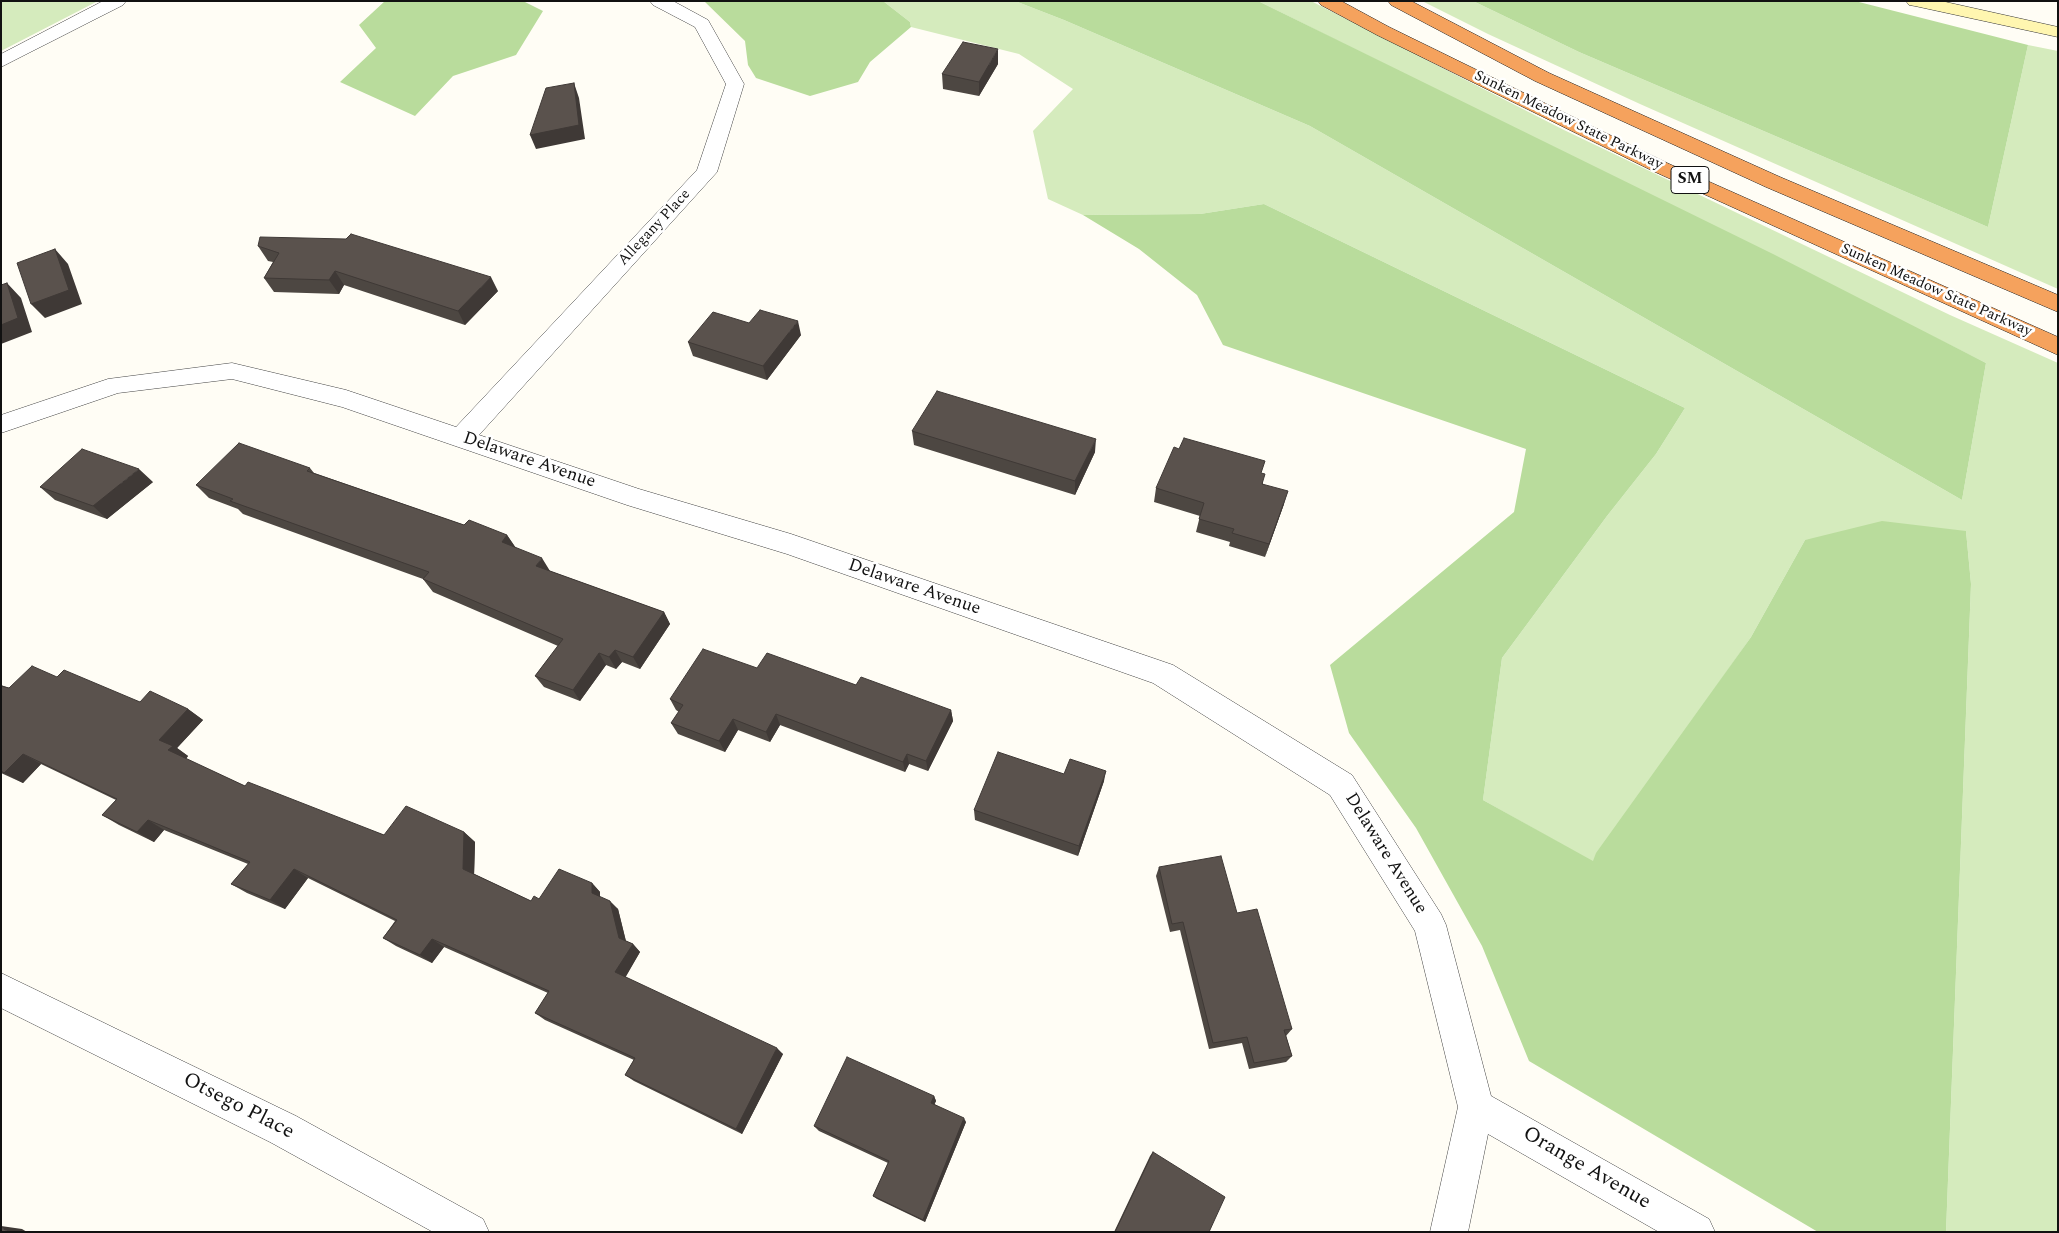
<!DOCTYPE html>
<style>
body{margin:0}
#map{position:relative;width:2059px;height:1233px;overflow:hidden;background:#fffdf5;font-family:Spectral,serif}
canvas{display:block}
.frame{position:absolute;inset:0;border:2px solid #111;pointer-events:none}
</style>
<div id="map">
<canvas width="2059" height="1233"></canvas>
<div class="frame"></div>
</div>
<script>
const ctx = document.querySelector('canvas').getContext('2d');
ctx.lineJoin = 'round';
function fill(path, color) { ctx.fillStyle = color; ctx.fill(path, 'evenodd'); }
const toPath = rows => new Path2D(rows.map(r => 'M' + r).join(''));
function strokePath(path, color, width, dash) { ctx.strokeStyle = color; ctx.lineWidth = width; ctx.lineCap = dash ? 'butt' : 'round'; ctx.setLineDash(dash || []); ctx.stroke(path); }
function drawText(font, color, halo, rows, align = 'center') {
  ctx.font = font + ' Spectral,serif'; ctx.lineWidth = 5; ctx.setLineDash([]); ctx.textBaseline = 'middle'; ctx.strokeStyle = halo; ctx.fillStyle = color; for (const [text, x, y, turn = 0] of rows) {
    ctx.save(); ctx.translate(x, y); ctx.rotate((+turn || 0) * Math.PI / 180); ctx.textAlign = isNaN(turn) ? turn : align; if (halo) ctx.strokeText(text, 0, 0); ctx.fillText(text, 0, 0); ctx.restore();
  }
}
fill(toPath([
 [1,1,98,1,1,51],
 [883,1,1015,1,1064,20,1310,126,1962,500,1986,363,1258,1,1311,1,1564,130,1950,315,2058,363,2058,1232,1946,1232,1971,584,1966,531,1805,540,1751,637,1593,862,1483,800,1502,658,1607,516,1656,454,1685,408,1264,204,1200,214,1083,215,1048,199,1033,131,1073,89,1019,54,911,27,910,22],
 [1422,1,1473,1,1579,52,1988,227,2028,45,2058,51,2058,289,1640,104,1488,34]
]), '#d5ebbd');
fill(toPath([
 [385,1,523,1,543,11,516,55,453,76,415,116,340,82,376,48,359,25],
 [704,1,883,1,910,22,911,27,870,62,858,82,810,96,756,78,748,65,745,41],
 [1015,1,1258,1,1773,254,1986,363,1962,500,1310,126,1064,20],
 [1473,1,1855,1,2028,45,1988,227,1579,52],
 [1264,204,1685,408,1656,454,1607,516,1502,658,1483,800,1593,861,1596,853,1751,637,1805,540,1882,521,1966,531,1971,584,1946,1232,1818,1232,1529,1061,1482,946,1416,828,1349,733,1330,665,1514,512,1526,449,1223,345,1197,295,1139,249,1083,215,1200,214]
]), '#b9dc9c');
const minor = toPath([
 [650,1,673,1,708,20,744,84,717,172,479,435,639,489,791,534,1173,665,1352,775,1441,914,1446,925,1491,1096,1709,1219,1715,1232,1659,1232,1488,1134,1468,1232,1430,1232,1458,1107,1415,931,1330,795,1153,683,787,554,627,505,342,407,232,379,118,393,1,433,1,415,108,379,232,363,346,390,456,427,697,170,726,84,695,27,653,5,650,1],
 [1,973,296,1116,483,1219,489,1232,433,1232,270,1142,1,1008,1,973]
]);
const tertiary = toPath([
 [103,1,126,1,123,5,1,67,1,54,103,1]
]);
const secondary = toPath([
 [1906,1,1941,1,2058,27,2058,37,1915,6,1909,5,1906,1]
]);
const motorway = toPath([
 [1318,1,1341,1,1389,27,1667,163,2058,337,2058,355,1653,171,1377,35,1321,5,1318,1],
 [1388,1,1411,1,1549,73,1780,177,2058,295,2058,312,1766,187,1535,81,1391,5,1388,1]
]);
strokePath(minor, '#444', 1);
strokePath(tertiary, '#444', 1);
strokePath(secondary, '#333', 1);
strokePath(motorway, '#222', 1);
fill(minor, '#fff');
fill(tertiary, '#fff');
fill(secondary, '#fff6b0');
fill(motorway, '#f5a25d');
fill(toPath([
 [998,64,979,96,943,89,942,74],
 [258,246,498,291,465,325,344,285,339,294,274,292,264,278,273,262,268,261],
 [749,323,801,335,767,380,693,356,688,342],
 [912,431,1095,452,1075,495,914,445],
 [310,468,314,473,464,525,507,535,515,547,550,571,664,612,670,624,640,669,622,662,616,669,606,665,580,701,544,687,535,676,558,646,433,592,423,579,243,514,238,509,209,498,196,485],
 [1262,474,1263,484,1284,504,1265,557,1229,546,1230,542,1196,532,1200,516,1154,502,1156,488],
 [153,482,107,519,55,500,40,487],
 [757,668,856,685,951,710,953,721,928,771,909,764,905,772,780,725,770,742,738,730,725,752,678,734,671,723,679,712,676,710,670,699],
 [57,677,140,702,188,709,203,720,177,748,188,756,186,759,245,786,384,835,464,832,475,842,474,874,531,901,592,883,600,892,600,897,618,909,626,941,633,944,640,952,625,977,783,1054,742,1134,634,1081,625,1075,634,1060,545,1020,535,1013,548,993,444,947,432,963,396,946,383,938,395,921,308,878,285,909,247,893,231,884,248,864,164,830,154,842,119,825,102,815,116,800,41,764,23,783,1,773,1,685,9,688],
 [1064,774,1104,781,1078,856,975,820,974,810],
 [1159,867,1237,913,1292,1029,1286,1036,1292,1056,1286,1062,1249,1069,1242,1043,1209,1049,1180,930,1170,932,1156,876],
 [934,1096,936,1101,934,1104,966,1122,925,1222,877,1199,873,1196,888,1163,819,1131,814,1126],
 [1153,1152,1209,1232,1114,1232,1150,1156]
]), '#4d4742');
fill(toPath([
 [998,49,998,64,979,96,979,82],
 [574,83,579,98,585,139,536,149,530,135],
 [55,249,68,264,82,304,45,318,31,304],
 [335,271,344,285,339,294,329,280],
 [491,277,498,291,465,325,458,311],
 [7,283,21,298,32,332,1,344,1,325],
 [798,321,801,335,767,380,763,366],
 [1096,439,1095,452,1075,495,1075,481],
 [139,469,153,482,107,519,93,506],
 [1288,491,1284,504,1265,557,1269,544],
 [507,535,516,548,502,542],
 [542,558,550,571,544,579,536,566],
 [664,612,670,624,640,669,633,657],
 [615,650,622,662,616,669,609,657],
 [599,653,606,665,580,701,573,690],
 [188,709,203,720,177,748,188,756,184,761,168,750,159,740],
 [951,710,953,721,928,771,926,761],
 [776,714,780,725,770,742,766,732],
 [733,719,738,730,725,752,719,741],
 [23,754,41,764,23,783,4,773],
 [907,754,909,764,905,772,903,762],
 [1106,771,1104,781,1078,856,1079,846],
 [148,820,164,830,154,842,137,832],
 [464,832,475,842,474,878,463,869],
 [294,869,308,878,285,909,270,900],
 [592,883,600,892,600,902,592,893],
 [610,901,618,909,627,946,619,938],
 [432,939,444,947,432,963,420,955],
 [633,944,640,952,624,980,615,972],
 [777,1048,783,1054,742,1134,736,1129],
 [934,1096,936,1101,933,1108,931,1103],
 [964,1118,966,1122,925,1222,923,1220],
 [1,1226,22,1229,27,1232,8,1232,1,1227]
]), '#3f3936');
const building = toPath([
 [963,42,998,49,979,82,942,74,963,42],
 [574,83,579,125,530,135,546,88,574,83],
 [351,234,491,277,458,311,335,271,329,280,264,278,279,253,258,246,260,237,346,239,351,234],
 [55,249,69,290,31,304,17,263,55,249],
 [7,283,18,318,1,325,1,285,7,283],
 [760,310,798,321,763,366,688,342,713,312,749,323,760,310],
 [937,391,1096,439,1075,481,912,431,937,391],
 [1184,438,1265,461,1261,473,1265,474,1262,484,1288,491,1269,544,1232,533,1234,529,1199,519,1204,503,1156,488,1174,447,1179,449,1184,438],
 [239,443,310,468,307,471,464,525,469,520,507,535,502,542,542,558,536,566,664,612,633,657,615,650,609,657,599,653,573,690,535,676,563,639,423,579,429,572,230,501,233,499,196,485,239,443],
 [82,449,139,469,93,506,40,487,82,449],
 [703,649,757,668,767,653,856,685,861,677,951,710,926,761,907,754,903,762,776,714,766,732,733,719,719,741,671,723,683,705,670,699,703,649],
 [32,666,57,677,64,670,140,702,150,691,188,709,159,740,173,746,168,750,245,786,248,782,384,835,406,806,464,832,463,869,531,901,534,896,539,899,559,869,592,883,592,893,610,901,619,938,633,944,615,972,777,1048,736,1129,625,1075,635,1058,535,1013,549,991,432,939,420,955,383,938,397,920,294,869,270,900,231,884,250,862,148,820,137,832,102,815,117,799,23,754,4,773,1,771,1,686,9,688,32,666],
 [998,752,1064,774,1070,759,1106,771,1079,846,974,810,998,752],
 [1221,856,1237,913,1257,909,1292,1029,1284,1030,1292,1056,1254,1063,1247,1037,1213,1043,1183,922,1172,924,1159,867,1221,856],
 [847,1057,934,1096,931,1103,964,1118,923,1220,873,1196,889,1161,814,1126,847,1057],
 [1153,1152,1225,1197,1209,1232,1115,1232,1153,1152],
 [1,1227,8,1232,1,1232,1,1227]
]);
fill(building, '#5a524d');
strokePath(building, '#3f3936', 1);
drawText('15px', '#111', '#fff', [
 ["Sunken Meadow State Parkway",1568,121,26],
 ["Allegany Place",655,228,-47],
 ["Sunken Meadow State Parkway",1936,291,24]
]);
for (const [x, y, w] of [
 [1690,180,38]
]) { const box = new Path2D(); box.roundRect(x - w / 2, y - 13.5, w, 27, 4); ctx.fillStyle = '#fff'; ctx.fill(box); strokePath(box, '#111', 1); }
drawText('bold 16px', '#111', null, [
 ["SM",1690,180]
]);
drawText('18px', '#111', '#fff', [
 ["Delaware Avenue",529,461,19],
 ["Delaware Avenue",914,588,19],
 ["Delaware Avenue",1385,854,58]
]);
drawText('21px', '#111', '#fff', [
 ["Otsego Place",238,1107,27],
 ["Orange Avenue",1586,1169,30]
]);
</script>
